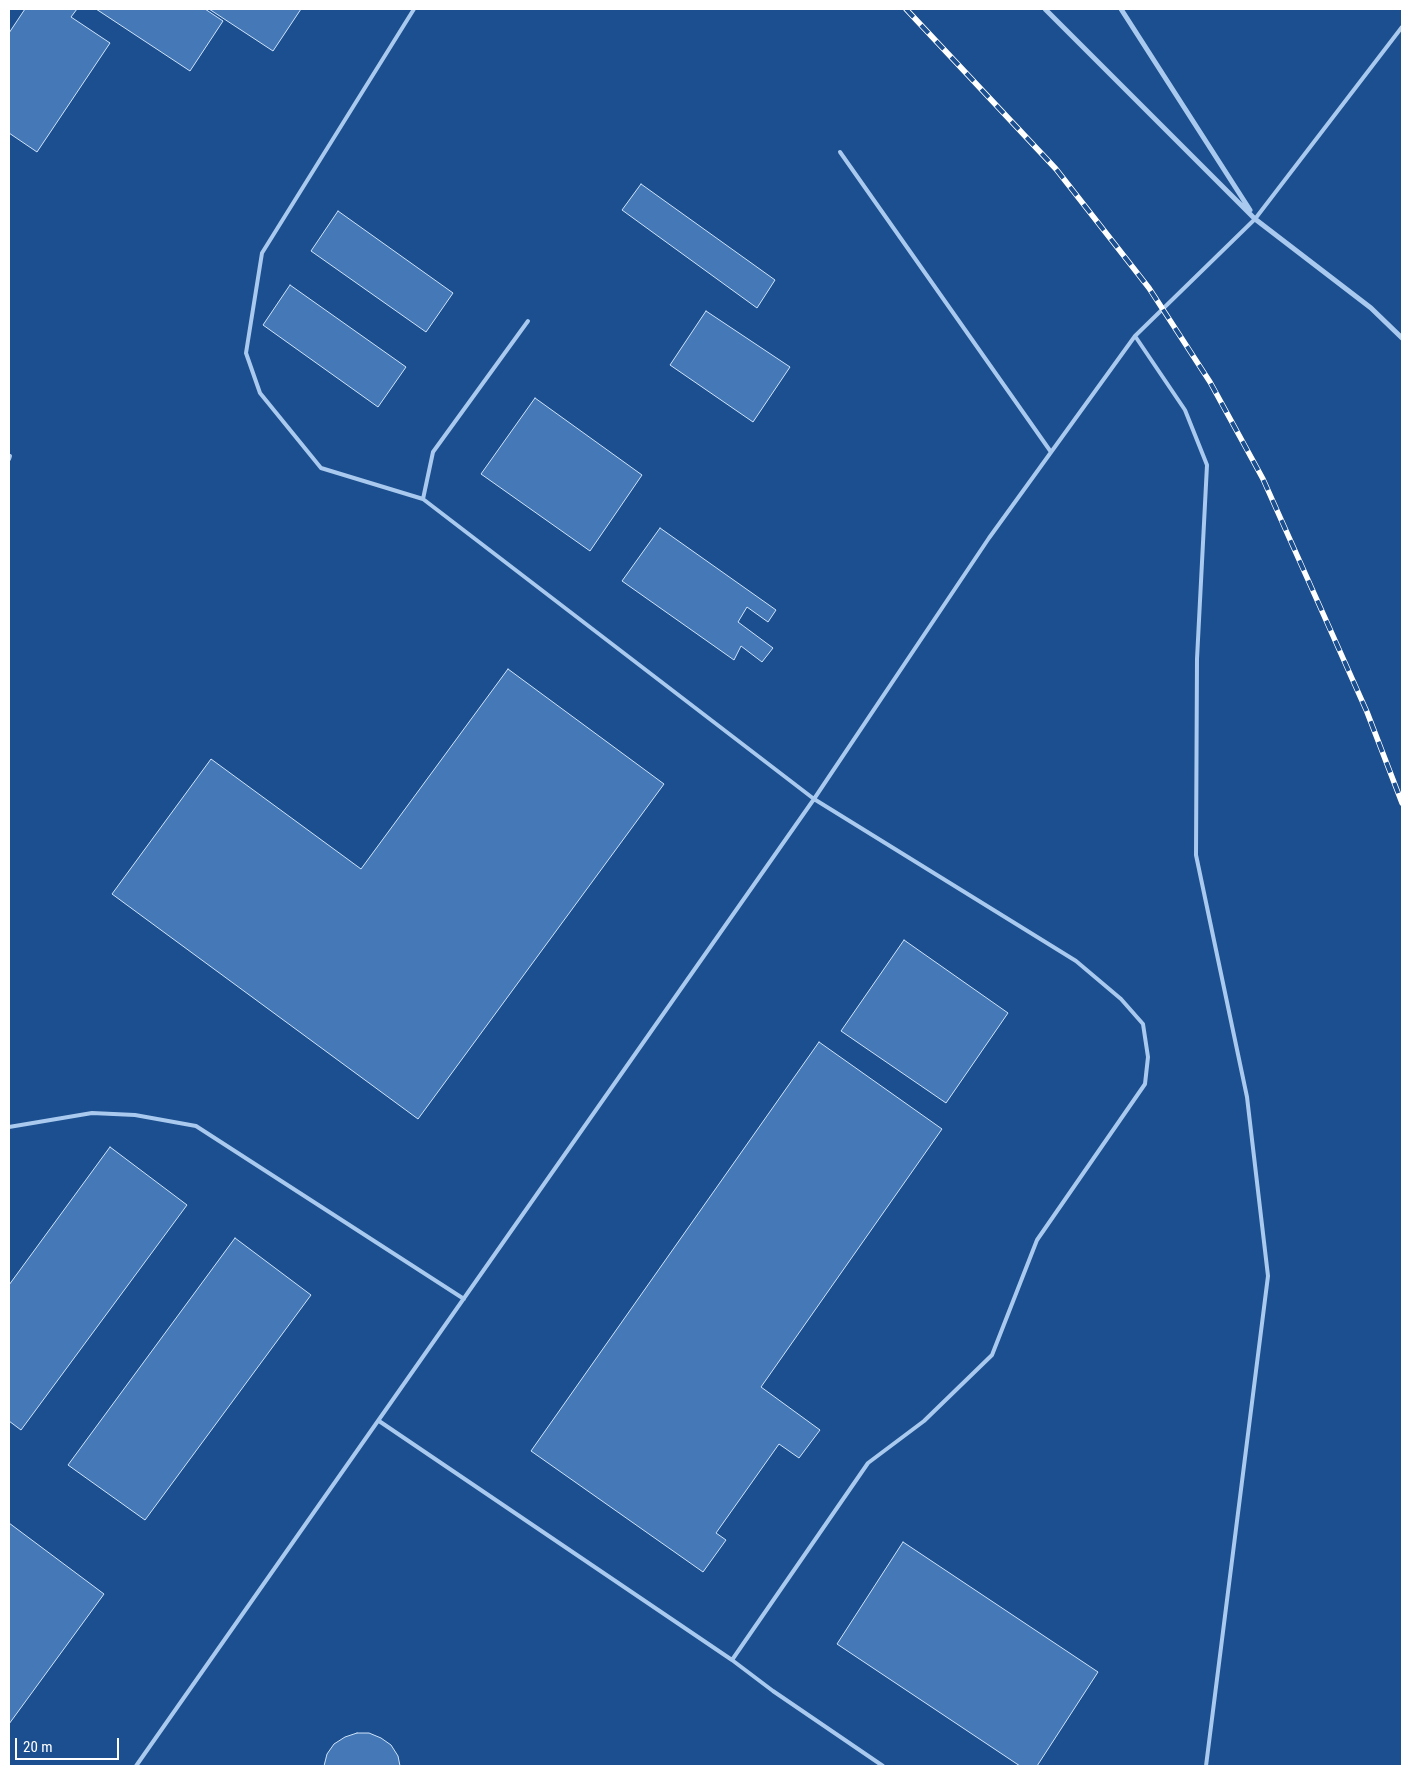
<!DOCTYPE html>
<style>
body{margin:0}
#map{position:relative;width:1411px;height:1775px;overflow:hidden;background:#1b4f8f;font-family:"Roboto Condensed",sans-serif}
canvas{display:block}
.frame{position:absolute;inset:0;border:10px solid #fff;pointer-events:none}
.scale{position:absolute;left:15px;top:1738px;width:104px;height:22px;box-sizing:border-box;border:2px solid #fff;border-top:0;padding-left:6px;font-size:15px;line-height:18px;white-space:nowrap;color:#fff;-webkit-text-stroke:4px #1b4f8f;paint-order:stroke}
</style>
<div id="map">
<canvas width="1411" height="1775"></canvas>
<div class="frame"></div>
<div class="scale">20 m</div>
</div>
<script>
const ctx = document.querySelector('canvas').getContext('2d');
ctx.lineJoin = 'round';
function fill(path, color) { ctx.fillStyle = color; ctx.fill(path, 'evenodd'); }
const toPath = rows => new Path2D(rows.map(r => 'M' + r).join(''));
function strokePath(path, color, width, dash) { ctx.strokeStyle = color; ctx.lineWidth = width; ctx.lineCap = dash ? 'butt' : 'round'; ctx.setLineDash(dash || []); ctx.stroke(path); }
const building = toPath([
 [25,9,77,9,71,17,110,43,37,152,9,133,9,33,25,9],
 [96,9,205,9,223,21,190,71,96,9],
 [209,9,301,9,273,51,209,9],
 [641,184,775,280,757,308,622,210,641,184],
 [338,211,453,293,426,332,311,251,338,211],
 [290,285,406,367,378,407,263,325,290,285],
 [706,311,790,367,753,422,670,365,706,311],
 [535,398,642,475,590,551,481,474,535,398],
 [660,528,776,610,768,622,747,607,738,622,773,648,762,662,741,646,734,660,622,581,660,528],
 [508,669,664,784,418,1119,112,894,211,759,361,869,508,669],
 [904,940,1008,1013,946,1103,841,1031,904,940],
 [819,1042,942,1129,761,1387,820,1430,799,1458,779,1444,716,1533,726,1540,703,1572,531,1451,819,1042],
 [110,1147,187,1205,21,1430,9,1421,9,1285,110,1147],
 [235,1238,311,1295,145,1520,68,1465,235,1238],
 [9,1523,104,1594,9,1724,9,1523],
 [903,1542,1098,1672,1037,1766,1020,1766,837,1644,903,1542],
 [357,1733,369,1733,381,1738,391,1745,398,1756,400,1766,324,1766,327,1754,334,1744,345,1737,357,1733]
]);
fill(building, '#4478b7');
strokePath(building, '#cfe3fa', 1);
strokePath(toPath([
 [414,9,262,253,246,353,260,393,321,468,423,499],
 [840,152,1051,452],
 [528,321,433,452,423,499,814,799,1076,961,1121,999,1143,1024,1148,1057,1145,1084,1037,1240,992,1355,924,1421,868,1463,732,1660,773,1691,883,1766],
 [1135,336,1185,410,1207,465,1197,659,1196,855,1247,1097,1268,1276,1206,1766],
 [9,459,10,456],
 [9,1127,92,1113,135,1115,196,1126,464,1299],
 [379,1421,732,1660],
 [136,1766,814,799,989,538,1135,336,1255,219,1402,27]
]), '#a9c9ee', 4);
strokePath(toPath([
 [1045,9,1255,219,1371,308,1402,338],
 [1121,9,1250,210]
]), '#a9c9ee', 5);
const rail = toPath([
 [906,9,1056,169,1149,288,1210,382,1263,479,1367,712,1402,803]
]);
strokePath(rail, '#fff', 5.5);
strokePath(rail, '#1b4f8f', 4, [11]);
</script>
